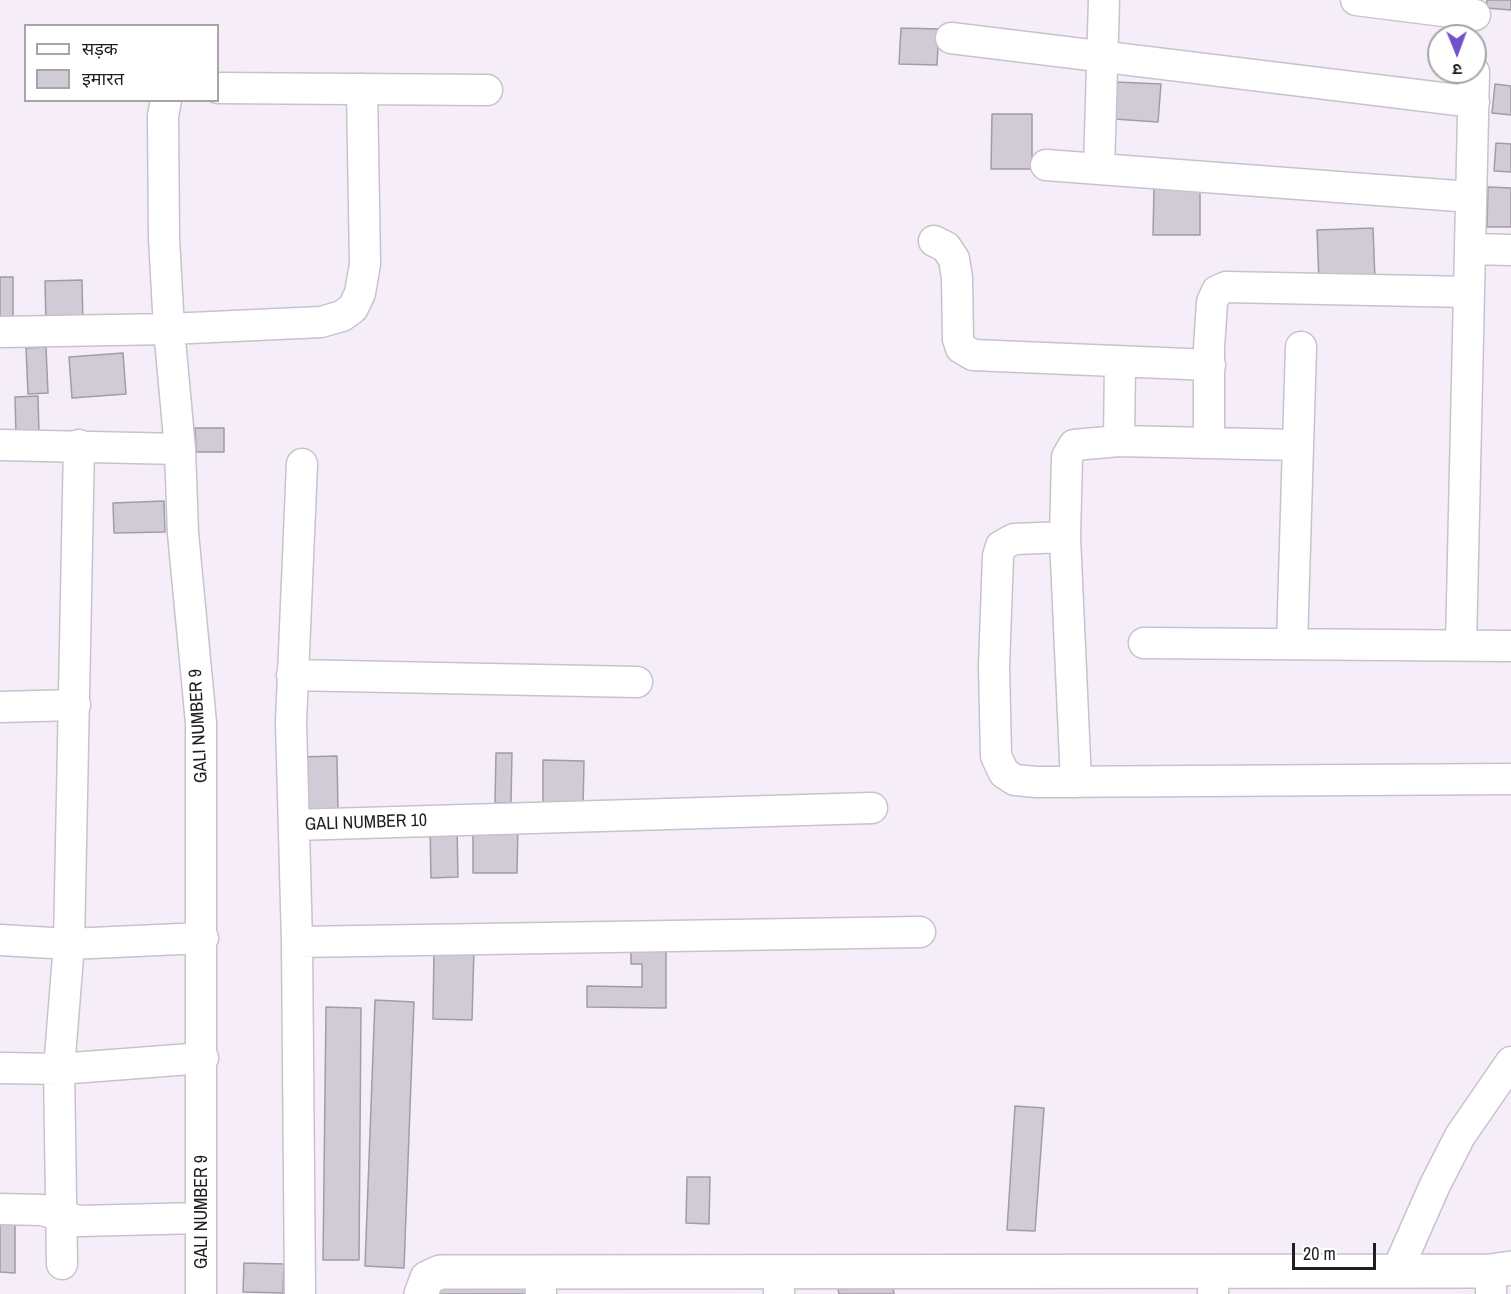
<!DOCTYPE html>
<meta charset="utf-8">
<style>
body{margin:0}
#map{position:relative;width:1511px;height:1294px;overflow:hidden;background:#f5eef9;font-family:"Archivo Narrow","Noto Sans Devanagari",sans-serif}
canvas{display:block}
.legend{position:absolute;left:24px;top:24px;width:195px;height:78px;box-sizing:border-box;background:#fff;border:2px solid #a6a5a7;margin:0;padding:8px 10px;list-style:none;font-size:18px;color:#201e22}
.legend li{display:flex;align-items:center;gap:12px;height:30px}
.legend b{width:30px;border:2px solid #a6a5a7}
.north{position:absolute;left:1427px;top:24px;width:60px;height:60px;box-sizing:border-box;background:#fff;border:2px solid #a6a5a7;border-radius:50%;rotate:179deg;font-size:16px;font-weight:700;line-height:24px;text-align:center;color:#201e22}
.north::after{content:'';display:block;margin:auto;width:21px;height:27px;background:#7450c9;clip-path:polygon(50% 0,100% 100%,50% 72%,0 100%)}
.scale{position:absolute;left:1292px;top:1243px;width:84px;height:27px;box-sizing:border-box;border:3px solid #201e22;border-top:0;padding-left:8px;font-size:18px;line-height:21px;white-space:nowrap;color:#201e22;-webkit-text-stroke:4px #fff;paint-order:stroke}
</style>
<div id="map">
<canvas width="1511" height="1294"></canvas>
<ul class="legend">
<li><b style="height:8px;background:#fff"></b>सड़क</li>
<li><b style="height:16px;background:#d1cbd6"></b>इमारत</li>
</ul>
<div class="north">उ</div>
<div class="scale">20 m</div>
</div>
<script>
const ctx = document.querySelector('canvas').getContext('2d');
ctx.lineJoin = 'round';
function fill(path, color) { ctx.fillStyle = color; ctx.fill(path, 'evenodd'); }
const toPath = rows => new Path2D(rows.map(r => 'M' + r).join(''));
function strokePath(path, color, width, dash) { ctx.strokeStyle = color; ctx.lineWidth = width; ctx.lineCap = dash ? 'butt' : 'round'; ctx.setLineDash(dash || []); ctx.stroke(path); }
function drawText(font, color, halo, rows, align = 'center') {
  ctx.font = font + ' "Archivo Narrow",sans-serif'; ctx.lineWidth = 6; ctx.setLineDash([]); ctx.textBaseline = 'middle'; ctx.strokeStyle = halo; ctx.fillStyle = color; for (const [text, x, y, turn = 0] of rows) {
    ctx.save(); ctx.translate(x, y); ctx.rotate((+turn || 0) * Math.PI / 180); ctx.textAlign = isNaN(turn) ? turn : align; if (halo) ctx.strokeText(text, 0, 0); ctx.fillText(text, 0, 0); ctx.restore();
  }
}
const building = toPath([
 [1487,0,1511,0,1511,10,1486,8,1487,0],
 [901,28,939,29,937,65,899,64,901,28],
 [1116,82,1161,84,1158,122,1114,119,1116,82],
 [1495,84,1511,86,1511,115,1492,113,1495,84],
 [992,114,1032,114,1032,169,991,169,992,114],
 [1496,143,1511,144,1511,172,1494,171,1496,143],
 [1154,187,1200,188,1200,235,1153,235,1154,187],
 [1488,187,1511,188,1511,227,1487,227,1488,187],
 [1373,228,1375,280,1319,282,1317,230,1373,228],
 [0,277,13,277,13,324,0,324,0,277],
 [82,280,83,325,46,326,45,281,82,280],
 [46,347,48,393,28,394,26,348,46,347],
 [123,353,126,394,72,398,69,357,123,353],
 [38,396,39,434,16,435,15,397,38,396],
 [195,428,224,428,224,452,196,452,195,428],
 [164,501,165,532,114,533,113,503,164,501],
 [496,753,512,753,511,803,495,803,496,753],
 [337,756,338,811,299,811,298,757,337,756],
 [543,760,584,761,583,810,543,809,543,760],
 [473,824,518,824,517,873,473,873,473,824],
 [430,826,457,826,458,877,431,878,430,826],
 [631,946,666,947,666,1008,587,1007,587,986,642,987,642,964,631,964,631,946],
 [434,947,474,948,472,1020,433,1019,434,947],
 [375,1000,414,1002,404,1268,365,1266,375,1000],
 [326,1007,361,1008,359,1260,323,1260,326,1007],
 [1015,1106,1044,1108,1035,1231,1007,1230,1015,1106],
 [687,1177,710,1177,709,1224,686,1223,687,1177],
 [0,1220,15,1220,15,1273,0,1272,0,1220],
 [244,1263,284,1264,283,1293,243,1292,244,1263],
 [529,1280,530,1294,428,1294,427,1283,529,1280],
 [893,1286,894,1294,839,1294,838,1289,893,1286]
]);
fill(building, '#d1cbd6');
strokePath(building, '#a29ca6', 1.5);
const street = toPath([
 [1356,0,1475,15],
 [951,38,1474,102],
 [218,88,487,90],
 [166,100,163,116,164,238,169,329,180,449,183,533,201,723,201,1294],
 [1046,165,1471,197],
 [1099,169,1104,0],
 [934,241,946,247,954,259,957,278,958,339,961,348,973,355,1210,365],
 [1470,249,1511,250],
 [0,332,169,329,321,322,342,316,353,308,360,293,365,264,362,89],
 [1119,441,1120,362],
 [1209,443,1209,348,1212,302,1217,291,1226,287,1469,292],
 [0,445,180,449],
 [1297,445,1119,441,1074,445,1067,457,1065,537,1014,539,1001,546,998,556,994,666,996,756,1004,773,1015,780,1037,782,1511,779],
 [1065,537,1076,782],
 [1144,643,1511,646],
 [1292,644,1301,347],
 [1461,645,1474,72],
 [292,675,637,682],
 [0,707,75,705],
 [294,825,872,808],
 [0,940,69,944,203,938],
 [297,942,920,932],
 [0,1068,59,1069,203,1058],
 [0,1209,42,1210,79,1221,201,1218],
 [62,1264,59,1069,69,944,79,445],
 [778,1271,779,1294],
 [1397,1271,1435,1185,1460,1136,1511,1062],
 [540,1272,541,1294],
 [300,1294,297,942,291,722,302,464],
 [1213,1294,1214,1272],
 [1491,1294,1491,1271]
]);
const secondary = toPath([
 [421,1294,427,1278,440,1272,1491,1271,1511,1268]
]);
strokePath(street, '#c8c2cd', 33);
strokePath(secondary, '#c8c2cd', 36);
strokePath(street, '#fff', 30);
strokePath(secondary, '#fff', 33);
drawText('18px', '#201e22', '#fff', [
 ["GALI NUMBER 9",199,726,-93],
 ["GALI NUMBER 10",366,823,-2],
 ["GALI NUMBER 9",202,1212,-90]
]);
</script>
